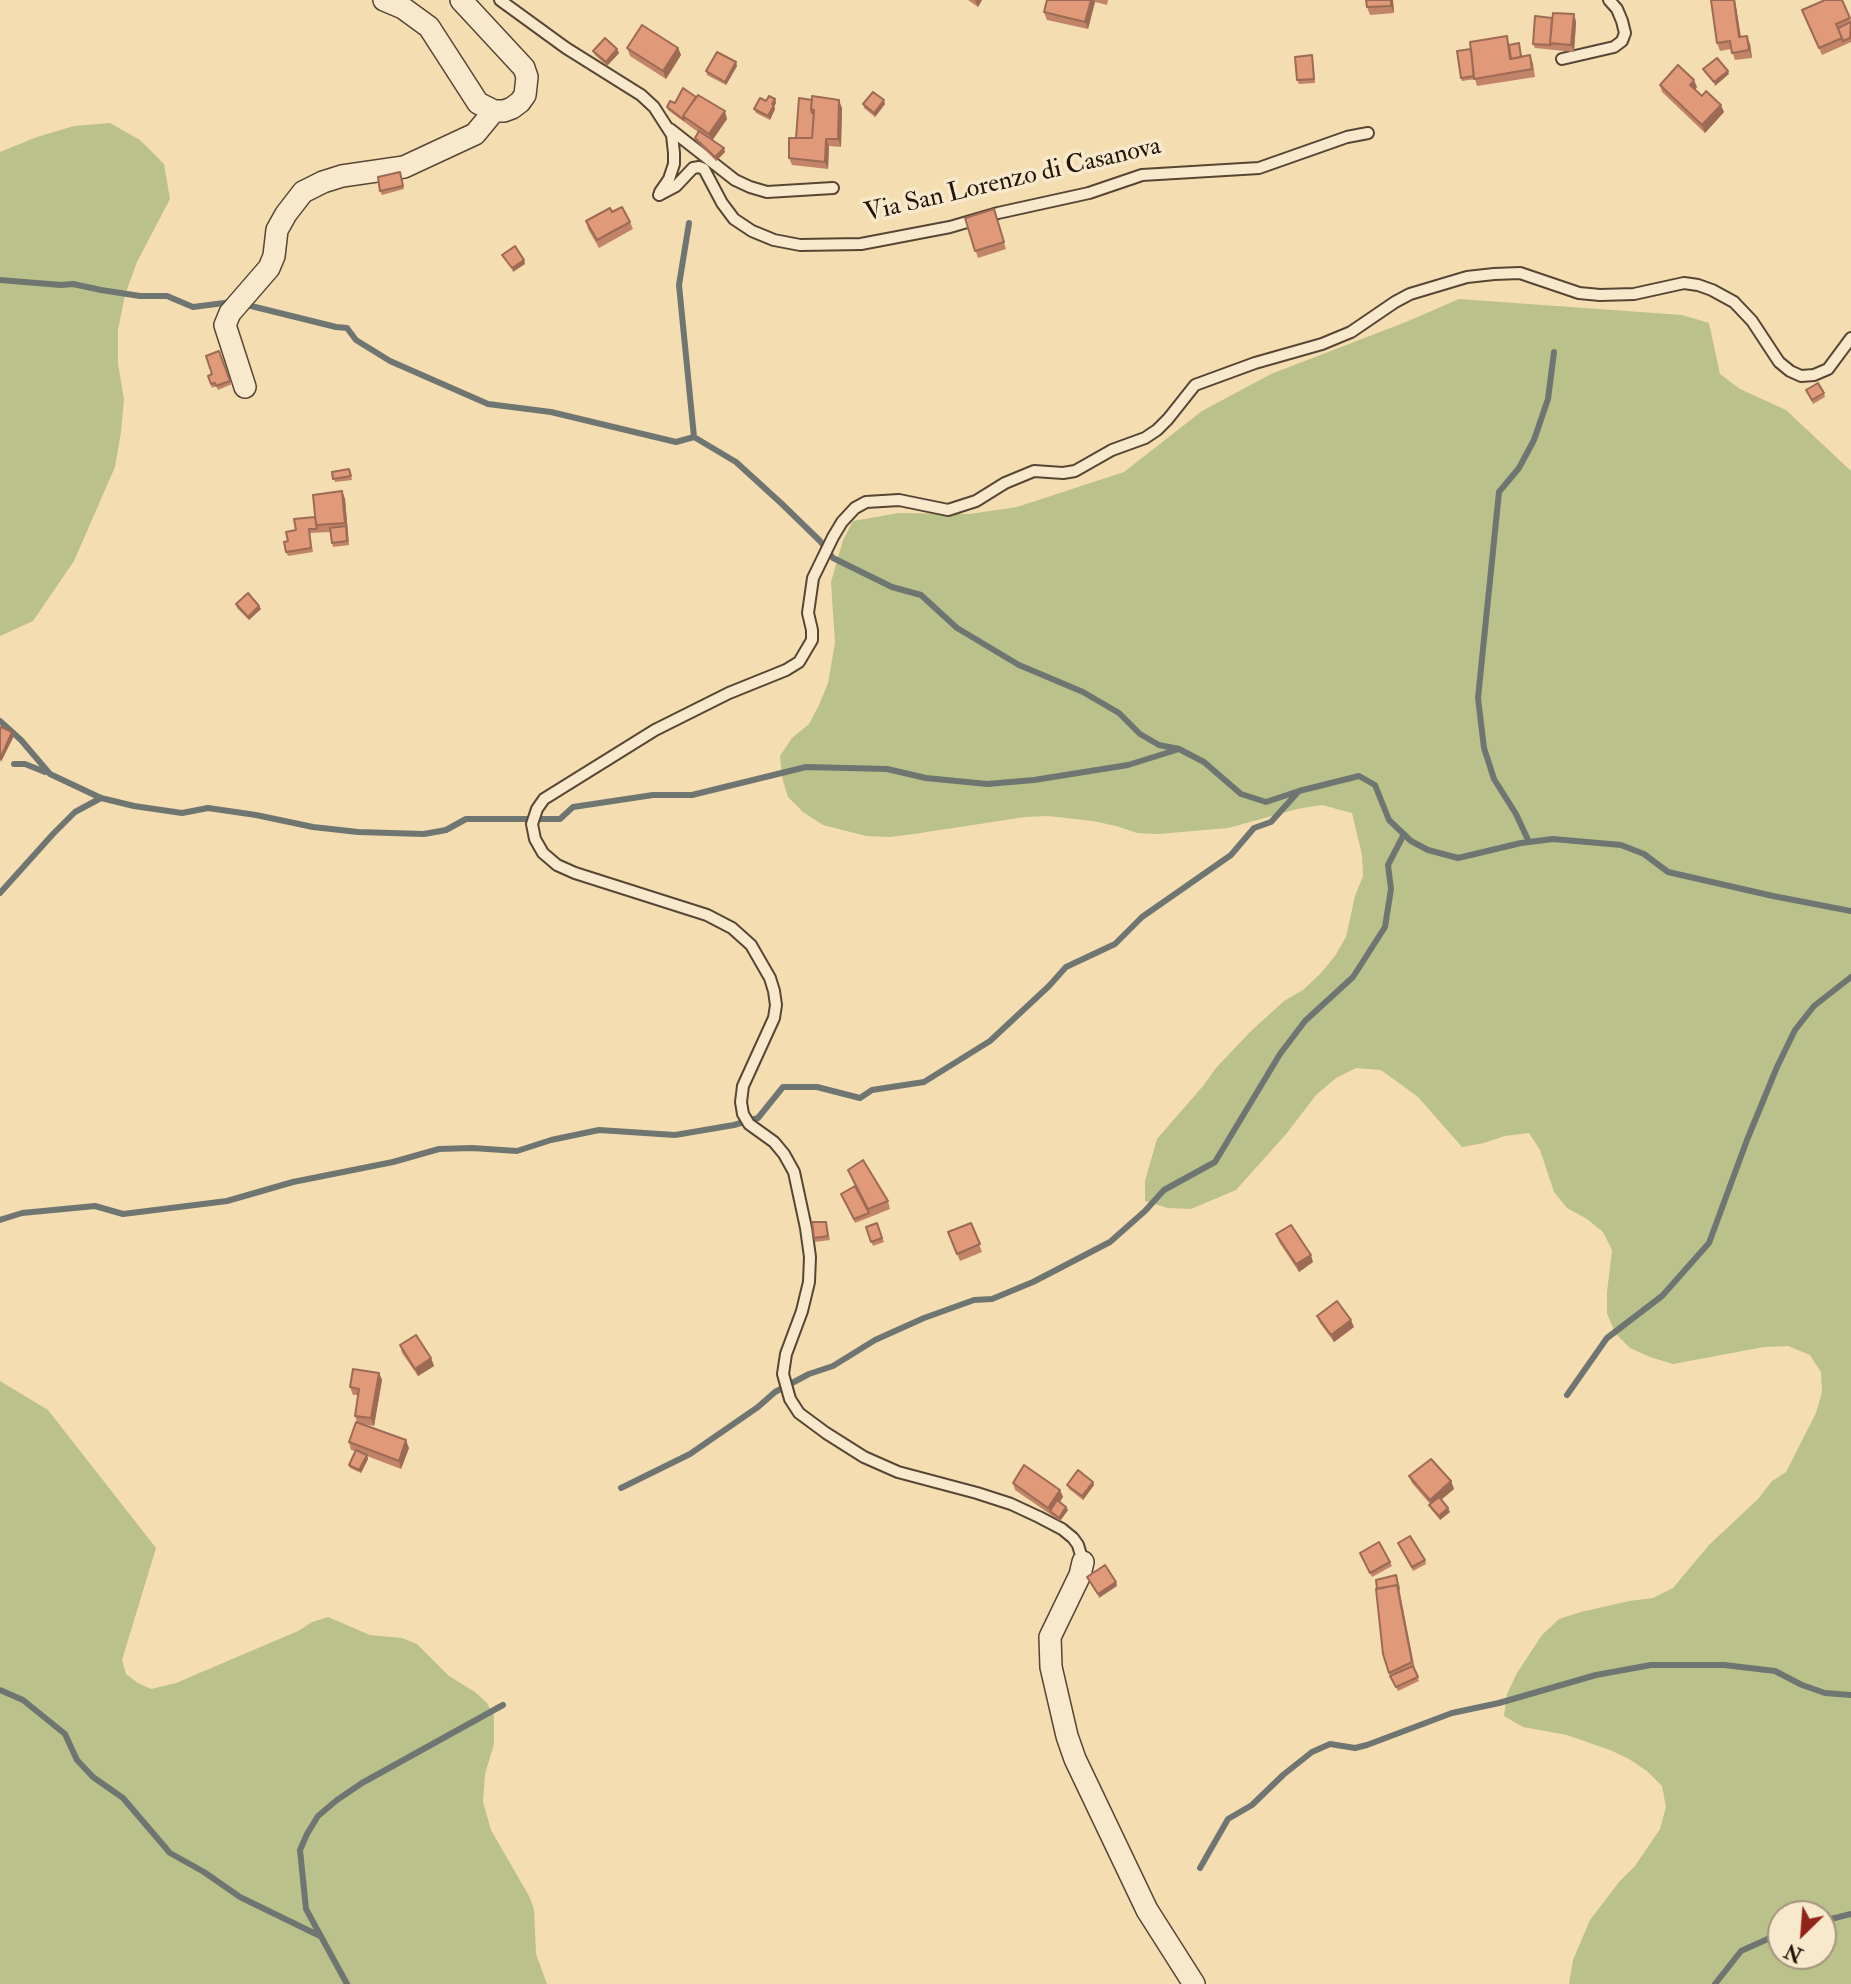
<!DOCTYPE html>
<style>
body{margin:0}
#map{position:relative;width:1851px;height:1984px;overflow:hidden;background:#f4ddb0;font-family:"IM FELL Double Pica",serif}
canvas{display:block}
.north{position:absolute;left:1767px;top:1900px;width:70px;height:70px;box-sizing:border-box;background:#f8e9cc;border:2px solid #a3947e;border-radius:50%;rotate:205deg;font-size:19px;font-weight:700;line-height:28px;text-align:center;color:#23140a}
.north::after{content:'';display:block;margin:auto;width:24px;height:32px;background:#8f2418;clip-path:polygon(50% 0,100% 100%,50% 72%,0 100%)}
</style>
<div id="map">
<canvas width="1851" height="1984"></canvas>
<div class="north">N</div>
</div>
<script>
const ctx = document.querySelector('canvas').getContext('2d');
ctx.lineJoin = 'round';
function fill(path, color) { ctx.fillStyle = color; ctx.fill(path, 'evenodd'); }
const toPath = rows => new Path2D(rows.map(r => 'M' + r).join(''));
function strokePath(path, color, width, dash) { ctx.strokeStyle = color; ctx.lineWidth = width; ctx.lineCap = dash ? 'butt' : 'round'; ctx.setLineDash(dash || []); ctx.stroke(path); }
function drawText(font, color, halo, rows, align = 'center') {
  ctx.font = font + ' "IM FELL Double Pica",serif'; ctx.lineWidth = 7; ctx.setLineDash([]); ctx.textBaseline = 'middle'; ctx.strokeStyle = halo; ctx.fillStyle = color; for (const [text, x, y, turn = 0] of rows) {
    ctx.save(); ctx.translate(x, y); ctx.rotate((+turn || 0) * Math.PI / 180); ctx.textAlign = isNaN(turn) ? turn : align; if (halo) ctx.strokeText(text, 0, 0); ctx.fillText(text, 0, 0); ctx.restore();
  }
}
fill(toPath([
 [110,123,140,140,164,164,170,199,137,262,125,295,118,330,118,364,124,399,121,432,115,467,74,561,33,621,0,636,0,152,37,137,74,126],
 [1459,299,1682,315,1709,323,1720,374,1740,389,1786,410,1851,471,1851,1984,1569,1984,1573,1960,1590,1920,1619,1882,1635,1866,1660,1829,1666,1807,1662,1786,1647,1771,1629,1759,1610,1750,1567,1735,1523,1727,1504,1716,1507,1694,1517,1673,1542,1635,1559,1619,1581,1612,1629,1601,1653,1598,1673,1588,1709,1545,1758,1499,1772,1481,1786,1472,1816,1413,1822,1392,1821,1372,1810,1355,1788,1346,1764,1347,1673,1364,1650,1357,1630,1348,1615,1333,1607,1313,1607,1292,1612,1250,1603,1232,1587,1219,1567,1208,1554,1192,1540,1150,1529,1133,1505,1136,1484,1143,1462,1147,1418,1097,1381,1070,1356,1068,1336,1078,1316,1095,1287,1133,1236,1190,1191,1209,1168,1208,1145,1201,1145,1181,1157,1139,1203,1086,1216,1068,1250,1032,1284,1001,1303,990,1321,973,1335,956,1346,937,1355,896,1363,876,1362,855,1352,813,1322,805,1297,809,1228,828,1158,834,1137,833,1116,826,1093,821,1048,816,1025,817,914,834,889,837,866,836,823,825,803,812,788,797,782,777,780,756,792,738,809,724,819,705,828,683,835,643,831,582,843,540,853,521,899,513,970,514,1017,507,1124,472,1202,411,1271,374,1406,322],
 [1781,1914,1823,1914,1823,1956,1781,1956],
 [0,1381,48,1410,156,1548,122,1660,126,1674,138,1683,151,1689,176,1683,298,1631,312,1622,328,1617,370,1635,402,1638,417,1644,449,1676,475,1692,487,1703,494,1716,494,1744,485,1774,483,1802,491,1830,529,1896,534,1909,536,1954,547,1984,0,1984]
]), '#bbc18b');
strokePath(toPath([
 [689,223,679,285,694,437],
 [0,280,61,285,73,284,101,290,140,296,167,296,193,307,232,302],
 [243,304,336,327,347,328,356,340,390,361,488,404,551,412,676,442,694,437,736,462,782,504,820,541,833,558,892,587,921,595,957,628,1019,665,1083,692,1119,713,1140,734,1159,745,1179,749,1204,762,1241,794,1266,802,1299,791,1359,776,1375,785,1389,820,1411,841,1428,850,1458,858,1521,843,1553,839,1621,845,1644,854,1668,872,1773,896,1851,911],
 [0,721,21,740,50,774,101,798,134,806,182,813,208,808,256,815,313,827,358,832,424,834,446,830,466,819,560,819,573,807,653,795,692,795,806,767,887,769,926,778,987,784,1034,780,1128,765,1176,750],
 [14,764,25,764,45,772],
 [1529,842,1516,814,1494,779,1484,748,1478,698,1499,492,1519,468,1534,440,1548,399,1554,352],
 [0,893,53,834,75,812,101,798],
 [0,1220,22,1213,95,1206,123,1214,227,1201,293,1182,393,1162,439,1149,472,1148,517,1151,551,1140,599,1130,675,1135,734,1125,758,1118,783,1087,817,1087,860,1098,872,1090,924,1082,990,1041,1049,986,1066,967,1115,944,1142,917,1231,855,1254,828,1271,822,1298,792],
 [1567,1395,1607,1338,1662,1296,1709,1243,1747,1140,1777,1067,1795,1030,1814,1006,1851,977],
 [621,1488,690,1454,758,1407,775,1392,809,1374,833,1366,875,1340,924,1318,974,1300,992,1299,1033,1282,1110,1242,1145,1211,1164,1190,1215,1162,1280,1054,1305,1021,1353,977,1385,927,1391,889,1388,865,1404,834],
 [0,1690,23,1700,65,1734,77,1760,93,1777,123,1798,170,1853,204,1872,240,1897,320,1936],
 [1200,1868,1228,1819,1252,1805,1283,1775,1312,1752,1330,1744,1355,1748,1367,1745,1452,1713,1499,1703,1596,1675,1651,1665,1724,1665,1775,1671,1802,1685,1825,1693,1851,1695],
 [1823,1921,1851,1914],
 [347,1984,306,1909,300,1850,307,1834,318,1816,337,1800,362,1783,503,1705],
 [1715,1984,1741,1951,1781,1933]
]), '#6f7672', 6);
const lane = toPath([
 [500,0,566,48,641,95,654,107,672,135,674,153,674,164,669,179,660,192],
 [1562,59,1614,47,1622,41,1625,33,1622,21,1617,9,1609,0],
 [670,129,735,180,750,187,767,192,833,188],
 [659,195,676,186,693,168,699,167,704,169,722,203,734,219,752,231,774,240,800,245,861,244,950,227,998,213,1089,193,1142,175,1259,168,1347,137,1368,133],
 [1083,1562,1078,1545,1073,1538,1062,1529,1039,1517,1011,1504,977,1493,898,1472,864,1457,826,1433,799,1413,790,1399,783,1374,786,1354,802,1311,809,1282,810,1257,806,1228,794,1172,784,1154,774,1142,749,1124,743,1114,741,1102,743,1086,774,1018,776,1005,774,991,770,978,751,945,732,928,707,915,575,873,557,865,543,853,535,839,532,824,537,809,544,799,655,730,729,693,786,670,799,662,812,640,812,630,808,613,813,578,833,537,842,522,855,508,866,502,899,500,948,510,976,501,1005,483,1034,471,1063,473,1075,471,1112,450,1145,438,1157,430,1168,419,1195,385,1255,363,1322,344,1351,332,1395,302,1410,294,1467,277,1494,274,1520,273,1579,293,1600,295,1634,294,1684,283,1698,285,1712,290,1734,302,1752,321,1779,362,1790,371,1801,376,1814,375,1828,369,1851,338]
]);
const street = toPath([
 [384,0,403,8,429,27,478,103,494,111,504,111,512,108,520,102,525,95,527,77,524,68,461,0],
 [245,387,225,325,230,313,269,268,274,256,277,230,286,214,303,192,323,182,342,176,404,167,475,134,494,111],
 [1083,1562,1080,1575,1050,1637,1051,1667,1067,1736,1075,1759,1147,1910,1194,1984]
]);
strokePath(lane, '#574634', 14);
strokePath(street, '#574634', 24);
strokePath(lane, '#f8e9cc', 10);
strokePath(street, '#f8e9cc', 21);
fill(toPath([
 [968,0,982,0,978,7],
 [1047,0,1108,0,1107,5,1095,2,1088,29,1047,20,1044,12],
 [1393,0,1394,13,1370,15,1367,7],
 [1711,0,1735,0,1741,37,1750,44,1752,58,1735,60,1731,49,1720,51,1717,43],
 [1842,0,1851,21,1851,42,1822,55,1802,10],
 [1574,14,1576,22,1574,52,1535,48,1533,44,1552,18],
 [1519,43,1522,57,1530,55,1533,63,1535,77,1477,86,1475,79,1462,81,1461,78,1510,45],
 [627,48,678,48,681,55,666,79,630,56],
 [617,49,619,53,607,66,595,55,593,51],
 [1313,59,1315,83,1299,84,1297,80],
 [737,66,726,85,707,75,706,71],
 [1660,85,1697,87,1695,90,1702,96,1724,112,1705,133,1662,92],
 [799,98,842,108,841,147,829,146,828,169,792,165,789,158,796,138],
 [775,99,776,103,774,106,775,109,770,120,756,113,754,109,766,101],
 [675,103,727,119,712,140,725,152,716,161,696,141,695,138,698,132,668,110,667,107],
 [863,104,885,104,875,117,864,108],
 [401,176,404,189,382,195,380,191],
 [994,209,1006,249,978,258,965,218],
 [612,212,630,222,633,229,599,248,588,229,586,221],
 [219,351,232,384,218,390,216,386,212,388,208,376,212,374],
 [1806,390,1824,393,1825,397,1813,404],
 [349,469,352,480,335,482,332,472],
 [342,491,345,499,349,545,333,547,330,532,310,533,313,552,288,556,286,552,296,530,315,517],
 [236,604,261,609,249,620,237,608],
 [848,1170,888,1201,890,1209,855,1223,841,1194,855,1186],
 [826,1222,830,1240,815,1242,814,1238],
 [877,1223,884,1242,873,1246,866,1227],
 [971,1223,982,1252,960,1261,948,1232],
 [1276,1234,1313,1262,1299,1272,1279,1242],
 [1317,1316,1354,1327,1334,1342,1320,1323],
 [400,1345,431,1358,434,1366,418,1376,402,1353],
 [379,1373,382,1380,374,1426,363,1424,409,1448,401,1469,367,1456,368,1459,361,1473,350,1468,349,1465,355,1451,351,1450,349,1442,357,1422,355,1416,358,1395,353,1395,350,1387],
 [1409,1476,1451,1481,1454,1489,1441,1500,1450,1512,1440,1520,1431,1509,1430,1504,1412,1483],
 [1093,1482,1094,1485,1083,1500,1069,1489,1067,1485],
 [1013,1483,1060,1490,1063,1497,1060,1502,1066,1507,1068,1510,1060,1521,1015,1490],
 [1398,1543,1425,1560,1426,1564,1413,1571],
 [1360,1553,1390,1562,1392,1566,1372,1577],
 [1397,1579,1414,1669,1419,1681,1398,1691,1389,1673]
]), '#c18468');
fill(toPath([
 [975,0,982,0,978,7],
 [1091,0,1094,0,1095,2,1088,29,1085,22],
 [1391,0,1393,0,1394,13,1391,6],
 [1734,0,1735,0,1742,45,1739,37],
 [1574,14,1576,22,1574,52,1571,45],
 [1747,36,1750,44,1752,58,1749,50],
 [678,48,681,55,666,79,663,71],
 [617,49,619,53,607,66,606,62],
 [736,62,737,66,726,85,725,82],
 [1728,71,1729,74,1715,86,1714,82],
 [1694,80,1697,87,1693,92,1690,85],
 [775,99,776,103,774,106,775,109,770,120,768,116],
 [839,100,842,108,841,147,838,139],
 [884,100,885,104,875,117,874,113],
 [1721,105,1724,112,1705,133,1702,125],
 [725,111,727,119,712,141,709,134],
 [826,139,829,146,828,169,825,162],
 [724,148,725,152,716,161,715,157],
 [524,260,525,264,513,272,512,268],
 [342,491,345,499,349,545,345,523],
 [259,606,261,609,249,620,248,617],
 [12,732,14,736,1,762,0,759],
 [1311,1255,1313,1262,1299,1272,1296,1264],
 [1351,1320,1354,1327,1334,1342,1331,1335],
 [431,1358,434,1366,418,1376,415,1369],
 [379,1373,382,1380,374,1426,371,1418],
 [406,1440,409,1448,401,1469,399,1461],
 [367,1455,368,1459,361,1473,359,1470],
 [1451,1481,1454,1489,1432,1507,1430,1500],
 [1093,1482,1094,1485,1083,1500,1082,1496],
 [1060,1490,1063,1497,1052,1513,1050,1511,1048,1508],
 [1066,1507,1068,1510,1060,1521,1059,1518],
 [1448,1508,1450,1512,1440,1520,1439,1516],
 [1396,1575,1400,1593,1415,1670,1412,1662],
 [1116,1582,1117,1586,1099,1598,1098,1594]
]), '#9d6b55');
const building = toPath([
 [1047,0,1091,0,1085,22,1044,12,1047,0],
 [1366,0,1391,0,1391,6,1367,7,1366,0],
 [1711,0,1734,0,1739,37,1747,36,1749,50,1732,53,1730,41,1717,43,1711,0],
 [1825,0,1842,0,1850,18,1836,24,1842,38,1819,48,1802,10,1825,0],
 [1553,13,1574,14,1571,45,1550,43,1553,13],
 [1535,16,1552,18,1550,43,1551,45,1533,44,1535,16],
 [1851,22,1850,38,1843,41,1838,28,1851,22],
 [642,25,678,48,663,71,627,48,642,25],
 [1507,36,1510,59,1530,55,1532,69,1474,79,1470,42,1507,36],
 [605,38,617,49,606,62,593,51,605,38],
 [1519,43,1521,57,1511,59,1509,45,1519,43],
 [1471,49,1474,76,1461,78,1457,51,1471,49],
 [717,52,736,62,725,82,706,71,717,52],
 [1312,55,1314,79,1297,80,1295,57,1312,55],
 [1717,58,1728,71,1714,82,1703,69,1717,58],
 [1678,65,1694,80,1690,85,1702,96,1706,91,1721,105,1702,125,1660,85,1678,65],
 [683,88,696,97,683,116,684,120,667,107,670,101,675,103,683,88],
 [873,92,884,100,874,113,863,104,873,92],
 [698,95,725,111,709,134,683,116,698,95],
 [769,96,775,99,772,104,774,105,768,116,754,109,760,98,766,101,769,96],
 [812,96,839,100,838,139,826,139,825,162,789,158,789,138,812,138,814,110,811,109,812,96],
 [799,98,812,100,811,109,812,113,814,113,812,138,796,138,799,98],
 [699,131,724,148,715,157,695,138,699,131],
 [400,172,403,186,380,191,378,177,400,172],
 [622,207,630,222,597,240,586,221,610,208,612,212,622,207],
 [994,209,1004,242,975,251,965,218,994,209],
 [515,246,524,260,512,268,502,255,515,246],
 [219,351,230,381,216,386,215,383,211,384,208,376,212,374,206,356,219,351],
 [1818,383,1824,393,1812,400,1806,390,1818,383],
 [349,469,351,476,333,479,332,472,349,469],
 [342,491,345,523,316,525,313,495,342,491],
 [315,517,317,529,309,529,311,548,286,552,284,542,288,541,286,532,296,530,294,519,315,517],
 [346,526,347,541,332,543,330,528,346,526],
 [248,593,259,606,248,617,236,604,248,593],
 [1,727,12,732,0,759,0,730,1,727],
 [863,1160,888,1201,868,1209,848,1170,863,1160],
 [855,1186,869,1213,854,1219,841,1194,855,1186],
 [812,1222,826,1222,828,1236,814,1238,812,1222],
 [877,1223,882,1238,871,1242,866,1227,877,1223],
 [971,1223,980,1244,957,1254,948,1232,971,1223],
 [1291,1225,1311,1255,1296,1264,1276,1234,1291,1225],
 [1337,1301,1351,1320,1331,1335,1317,1316,1337,1301],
 [416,1335,431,1358,415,1369,400,1345,416,1335],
 [353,1369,379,1373,371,1418,355,1416,359,1389,350,1387,353,1369],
 [356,1422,406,1440,399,1461,349,1442,356,1422],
 [356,1450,367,1455,359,1470,349,1465,356,1450],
 [1431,1459,1451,1481,1430,1500,1409,1476,1431,1459],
 [1024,1465,1060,1490,1048,1508,1013,1483,1024,1465],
 [1078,1470,1093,1482,1082,1496,1067,1485,1078,1470],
 [1439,1497,1448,1508,1439,1516,1429,1505,1439,1497],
 [1057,1500,1066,1507,1059,1518,1050,1511,1057,1500],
 [1410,1536,1425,1560,1412,1567,1398,1543,1410,1536],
 [1379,1542,1390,1562,1370,1573,1360,1553,1379,1542],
 [1105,1565,1116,1582,1098,1594,1087,1577,1105,1565],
 [1396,1575,1399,1589,1397,1585,1377,1589,1376,1580,1396,1575],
 [1397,1585,1412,1662,1389,1673,1383,1654,1376,1589,1397,1585],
 [1413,1666,1418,1677,1396,1687,1390,1676,1413,1666]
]);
fill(building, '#e09979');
strokePath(building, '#9d6b55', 2);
drawText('26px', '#23140a', '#f8e9cc', [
 ["Via San Lorenzo di Casanova",1013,181,-13]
]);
</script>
